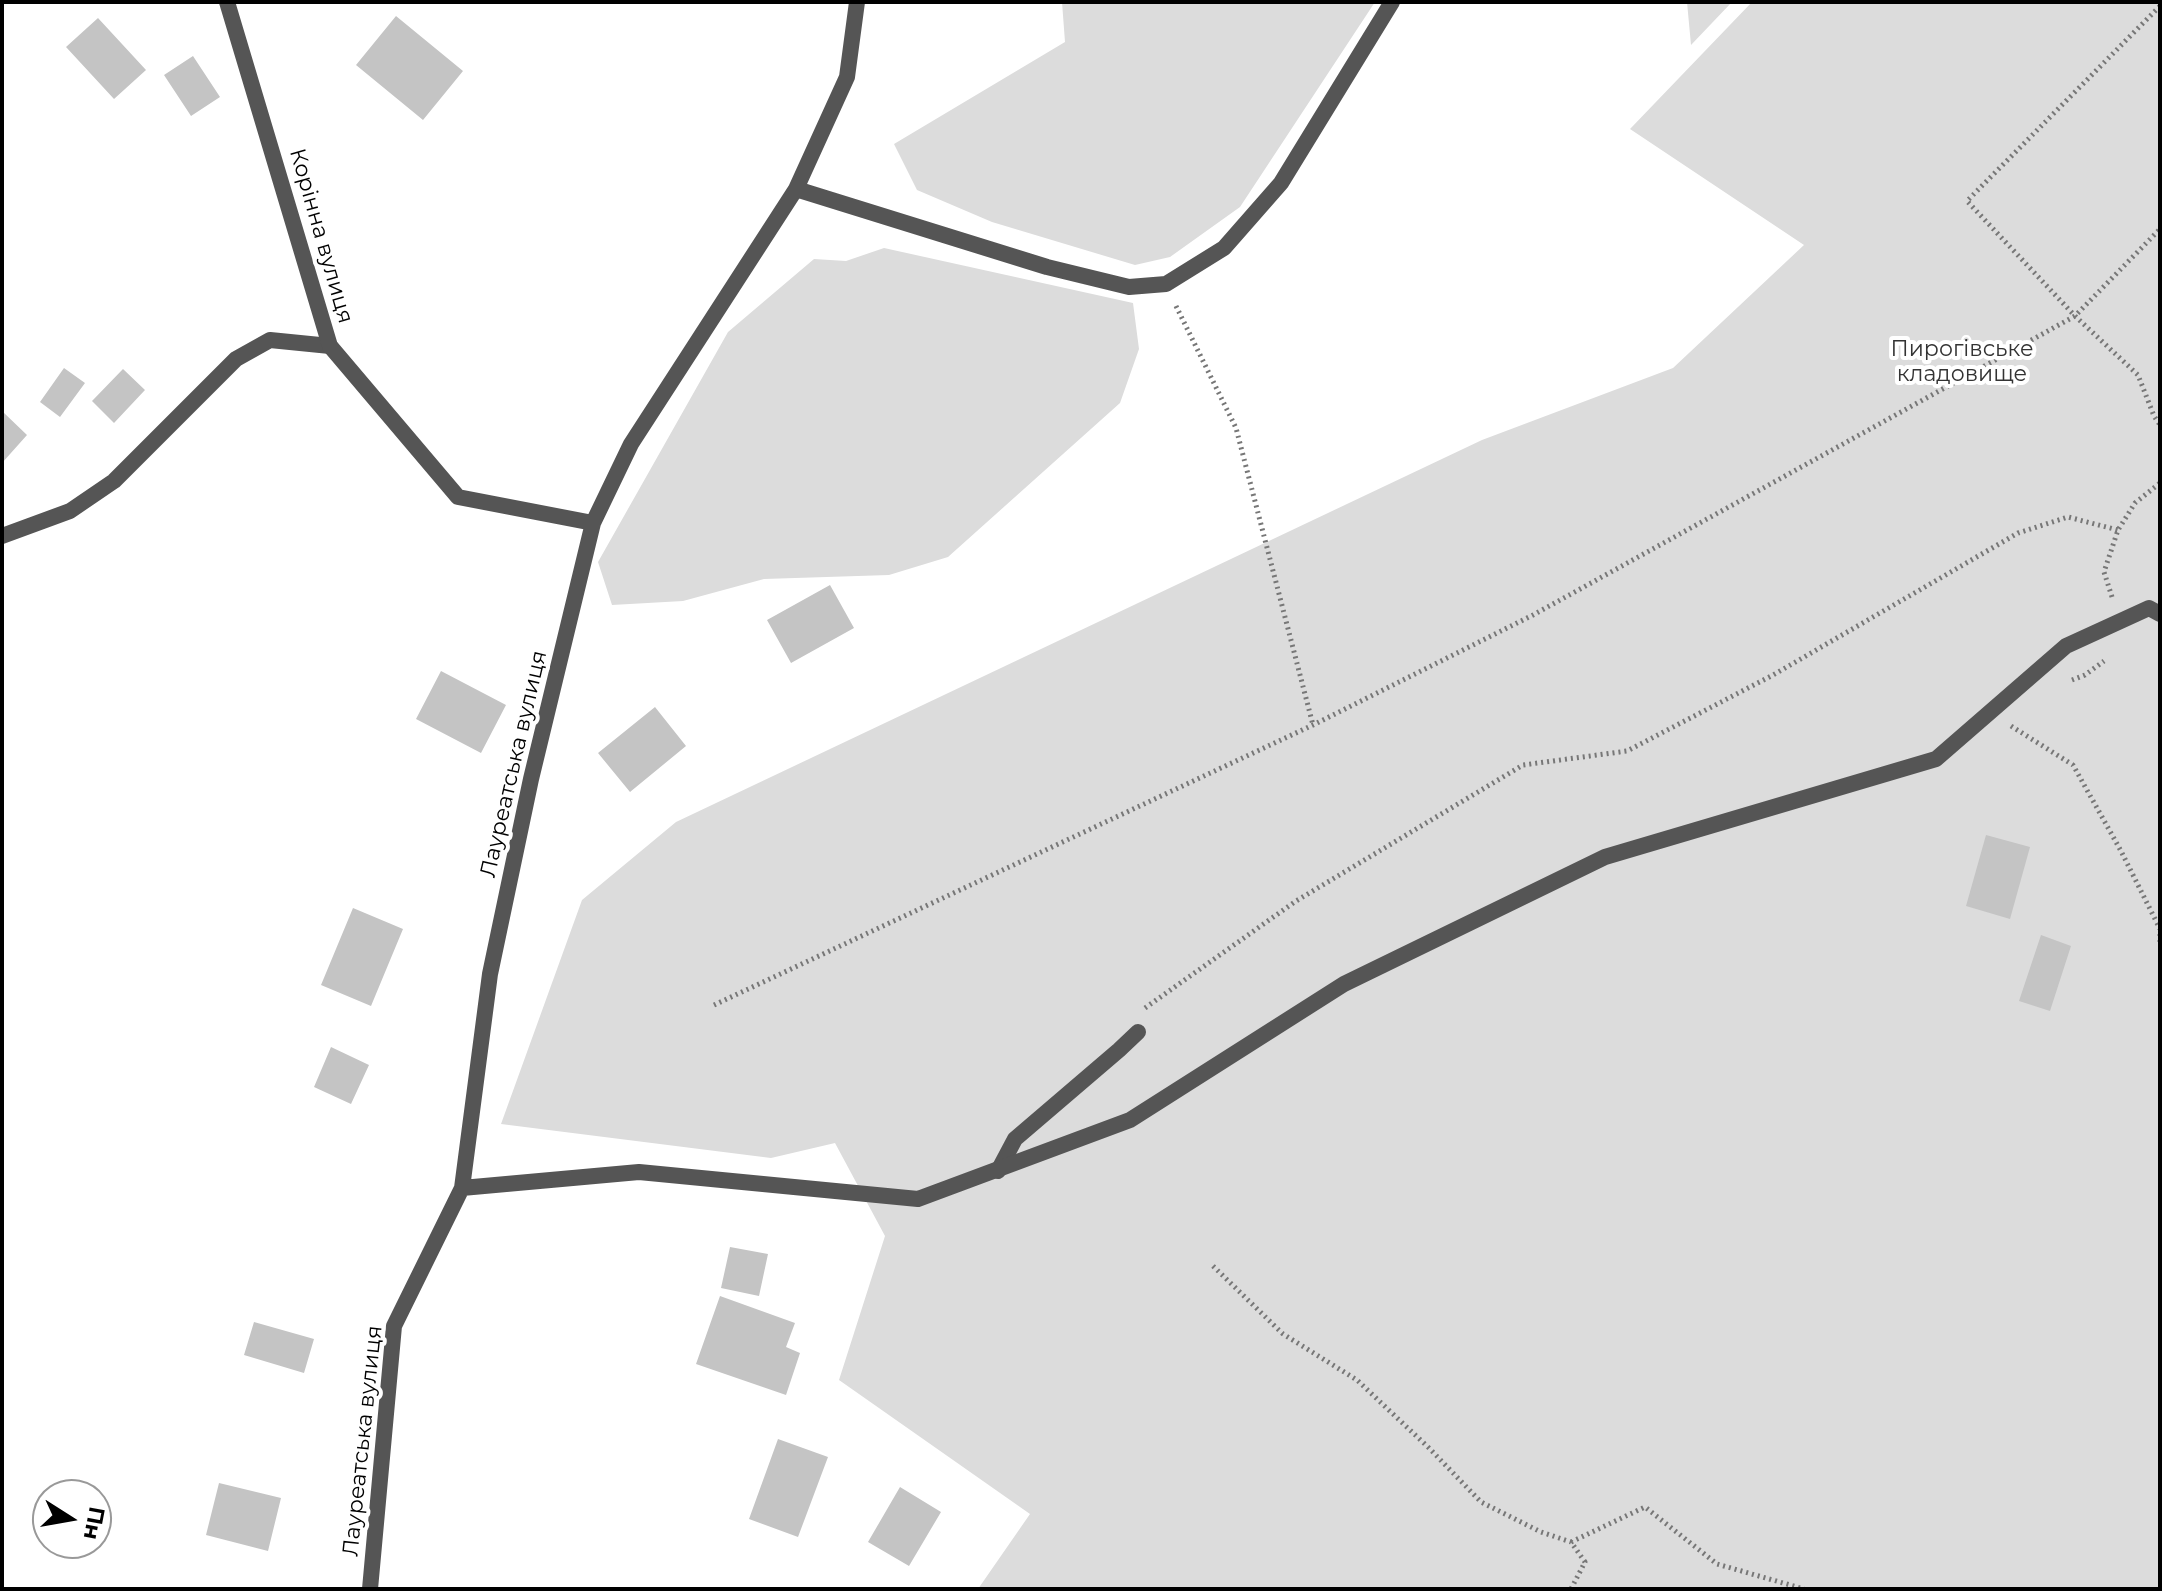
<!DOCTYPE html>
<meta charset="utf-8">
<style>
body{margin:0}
#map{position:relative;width:2162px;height:1591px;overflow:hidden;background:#fff;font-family:Montserrat,sans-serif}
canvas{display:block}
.frame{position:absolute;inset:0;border:4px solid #000;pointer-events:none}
.north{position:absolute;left:32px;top:1479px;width:80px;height:80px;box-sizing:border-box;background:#fff;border:2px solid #999;border-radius:50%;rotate:101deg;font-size:22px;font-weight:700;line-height:32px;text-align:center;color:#000}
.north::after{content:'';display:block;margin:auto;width:28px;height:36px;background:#000;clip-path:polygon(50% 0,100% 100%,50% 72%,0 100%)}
</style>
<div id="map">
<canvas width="2162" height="1591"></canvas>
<div class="frame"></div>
<div class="north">Пн</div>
</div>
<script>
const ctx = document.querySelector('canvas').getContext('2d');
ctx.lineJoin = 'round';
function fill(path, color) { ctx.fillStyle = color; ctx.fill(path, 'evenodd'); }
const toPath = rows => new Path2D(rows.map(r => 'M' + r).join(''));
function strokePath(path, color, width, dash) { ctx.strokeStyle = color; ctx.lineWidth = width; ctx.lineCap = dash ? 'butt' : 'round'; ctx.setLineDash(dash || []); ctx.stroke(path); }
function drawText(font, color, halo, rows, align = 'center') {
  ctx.font = font + ' Montserrat,sans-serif'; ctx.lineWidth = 8; ctx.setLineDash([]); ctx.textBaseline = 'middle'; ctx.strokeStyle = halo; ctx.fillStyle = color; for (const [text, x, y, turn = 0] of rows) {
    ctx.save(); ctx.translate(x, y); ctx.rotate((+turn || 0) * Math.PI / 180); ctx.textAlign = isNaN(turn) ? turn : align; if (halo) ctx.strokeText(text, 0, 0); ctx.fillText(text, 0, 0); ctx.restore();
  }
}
fill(toPath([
 [1062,2,1375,2,1240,207,1170,257,1135,265,992,222,917,190,894,144,1065,42],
 [1687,2,1732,2,1691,45],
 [1752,2,2160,2,2160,1589,978,1589,1030,1514,839,1380,885,1236,835,1143,771,1158,501,1124,582,900,676,822,1482,440,1673,368,1804,245,1630,129],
 [884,248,1133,303,1139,349,1120,403,948,557,889,575,764,579,683,601,612,605,598,562,728,332,814,259,846,261]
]), '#dcdcdc');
fill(toPath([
 [396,16,463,71,423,120,356,65],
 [98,18,146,70,114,99,66,47],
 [193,56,220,97,191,116,164,75],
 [64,368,85,383,60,417,40,402],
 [123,369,145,390,114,423,92,401],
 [2,411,27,435,2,463],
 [830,585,854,628,791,663,767,620],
 [441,671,506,705,481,753,416,719],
 [655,707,686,746,630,792,598,753],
 [1986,835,2030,847,2010,919,1966,906],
 [353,908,403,929,371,1006,321,985],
 [2041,935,2071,946,2050,1011,2019,1001],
 [331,1047,369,1065,351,1104,314,1087],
 [730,1247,768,1254,759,1296,721,1288],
 [720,1296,795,1323,786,1347,800,1353,786,1395,696,1364],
 [254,1322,314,1339,304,1373,244,1355],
 [778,1439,828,1457,798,1537,749,1519],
 [219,1483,281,1498,268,1551,206,1535],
 [900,1487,941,1512,909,1566,868,1542]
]), '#c4c4c4');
strokePath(toPath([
 [2160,6,1967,201,2075,316,2138,375,2154,416,2160,425],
 [1176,306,1236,428,1313,725],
 [2112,597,2104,572,2118,530,2135,503,2160,483],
 [2072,680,2085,675,2104,661],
 [2011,726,2073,765,2121,851,2160,929,2160,942],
 [714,1005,1313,725,1533,615,2075,316,2160,229],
 [1145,1008,1296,901,1523,765,1627,751,1773,675,2018,533,2068,517,2118,530],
 [1213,1266,1283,1334,1357,1380,1429,1448,1481,1502,1541,1532,1571,1542,1585,1562,1571,1589],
 [1571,1542,1645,1507,1717,1564,1804,1589]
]), '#777', 5, [2, 4]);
strokePath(toPath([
 [2,536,70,511,114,481,236,359,270,340,330,346],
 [998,1171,1015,1139,1119,1050,1138,1032]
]), '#555', 16);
strokePath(toPath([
 [227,2,330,346,458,497,593,523],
 [796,189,1047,267,1129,287,1166,284,1224,248,1281,183,1392,2],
 [462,1188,639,1172,918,1199,1130,1120,1344,984,1605,857,1936,759,2066,646,2149,608,2160,614],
 [370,1589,394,1326,462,1188,490,974,531,779,593,523,631,444,796,189,847,77,857,2]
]), '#555', 16);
drawText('22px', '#000', '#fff', [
 ["Корінна вулиця",321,236,74],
 ["Лауреатська вулиця",514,764,-77],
 ["Лауреатська вулиця",363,1441,-84]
]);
drawText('22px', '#333', '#fff', [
 ["Пирогівське",1962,350],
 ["кладовище",1962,375]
]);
</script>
